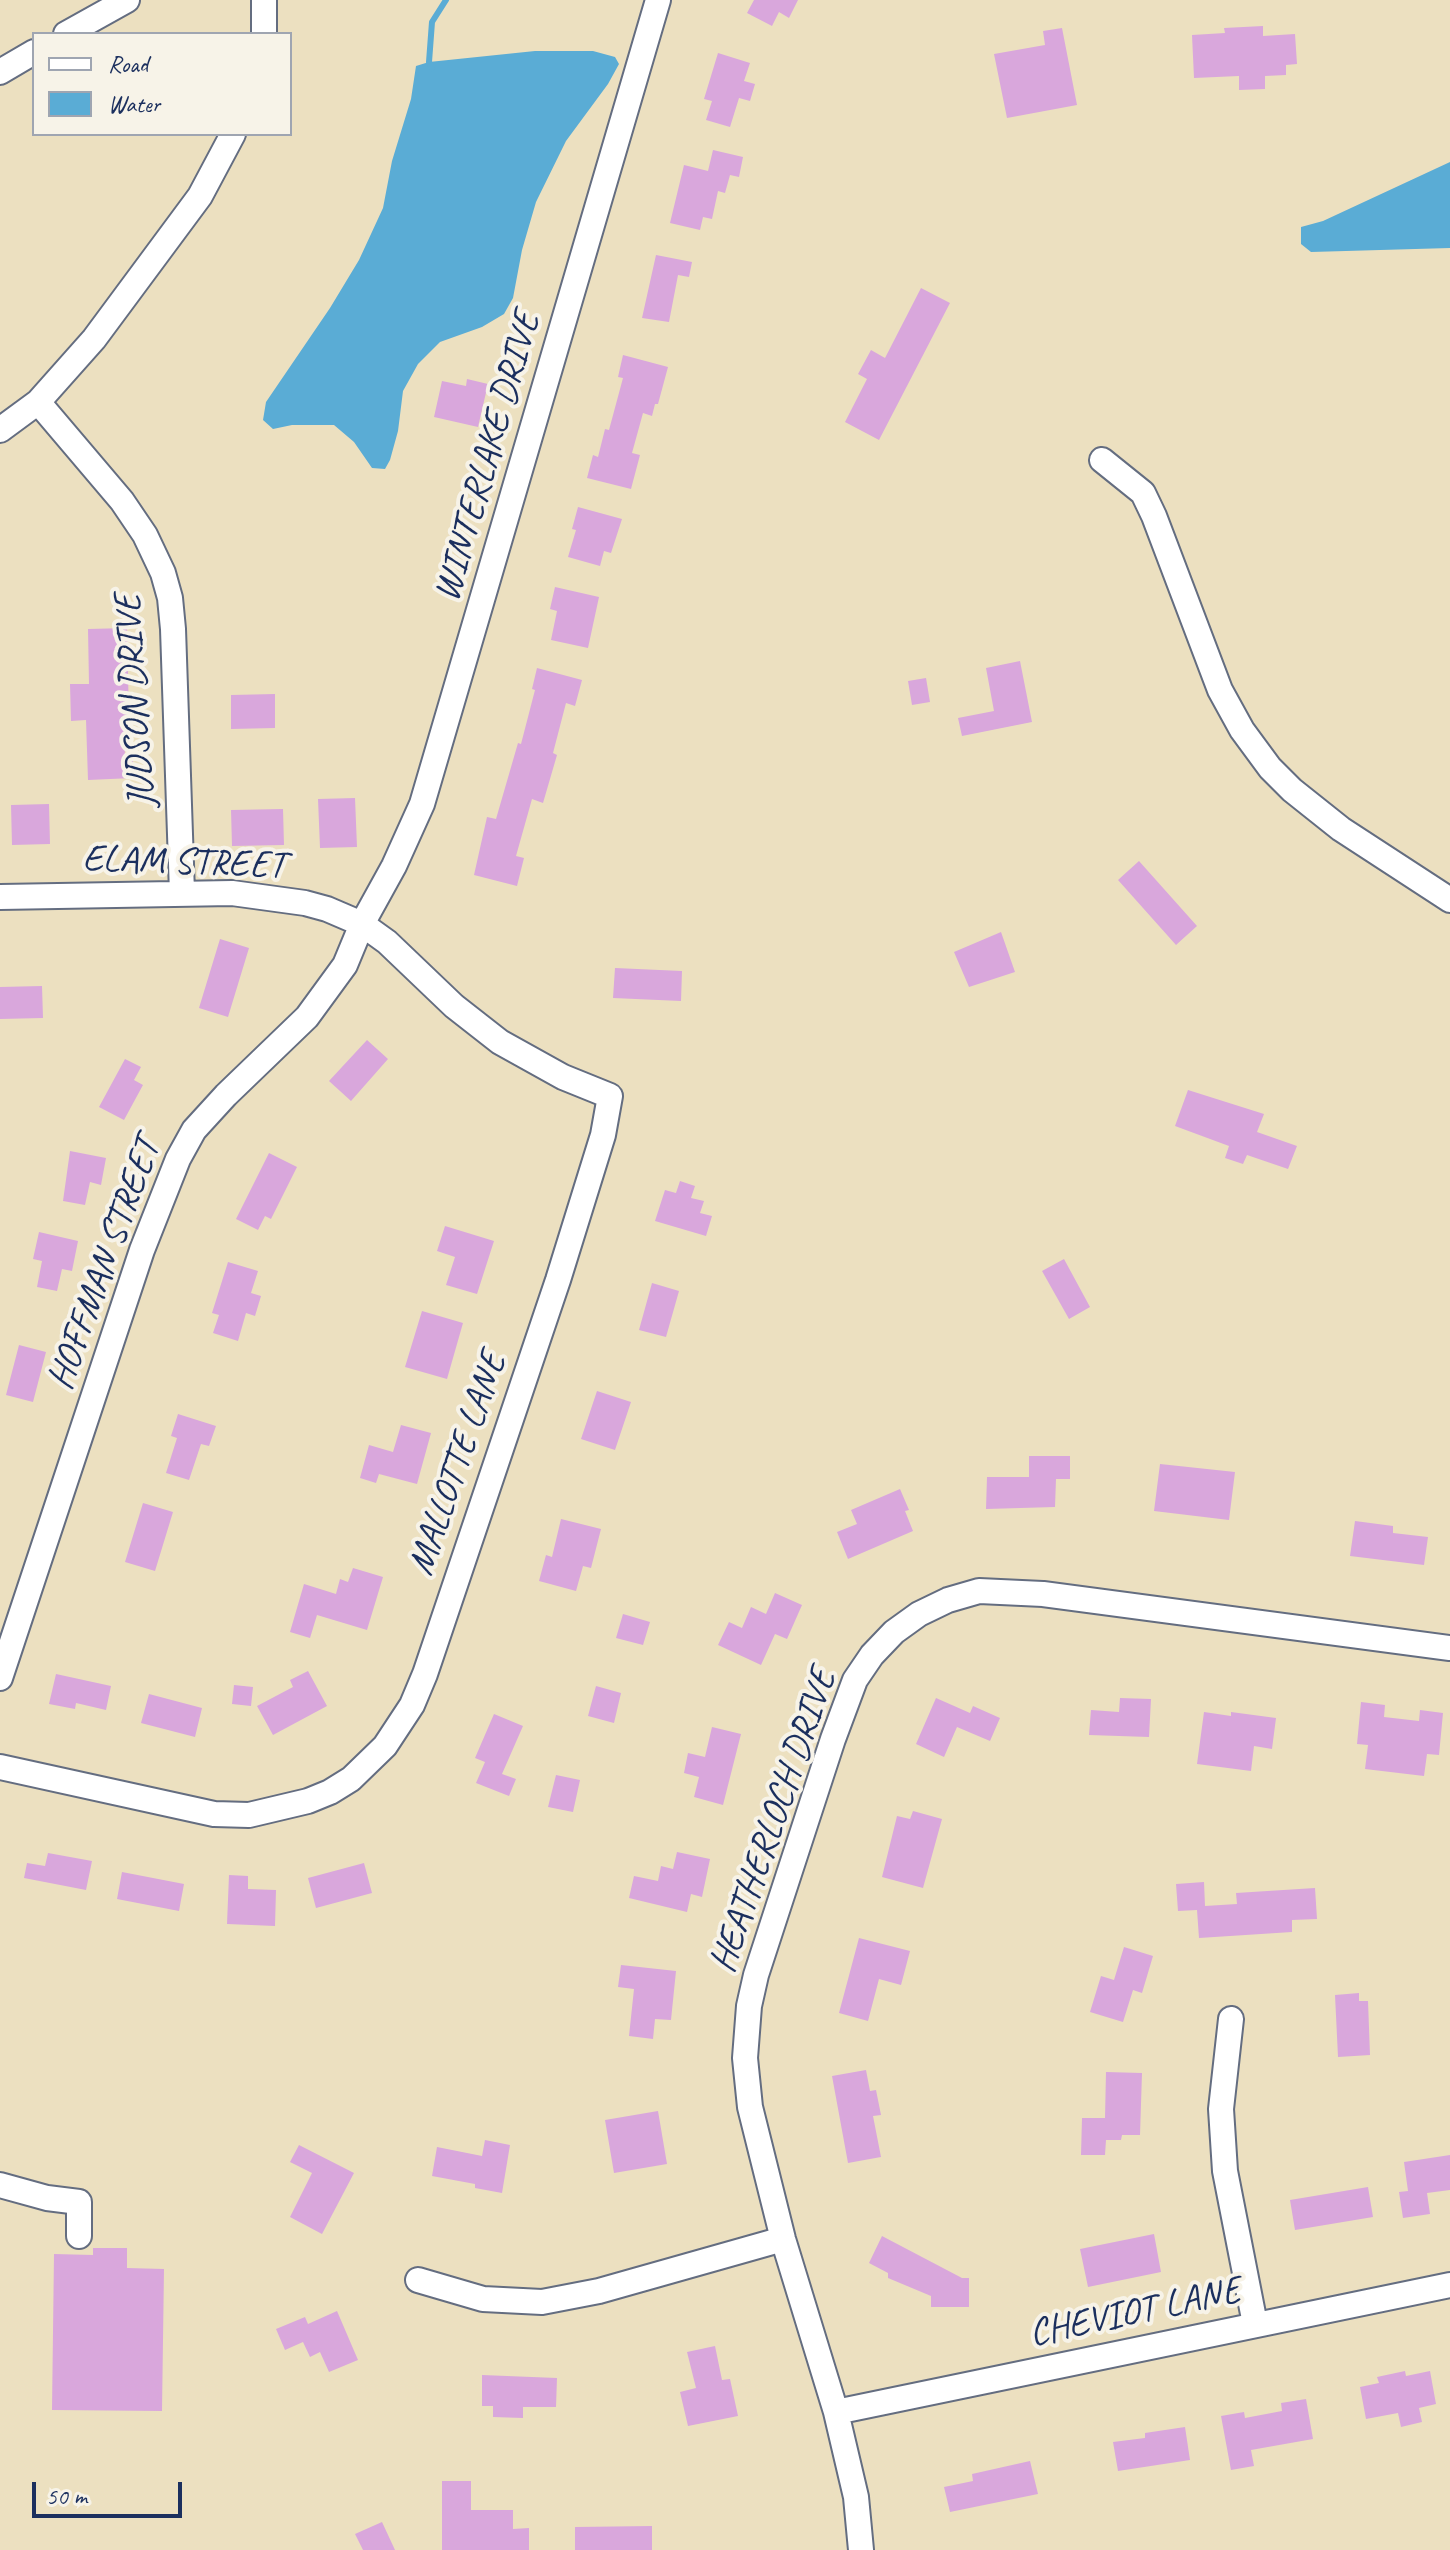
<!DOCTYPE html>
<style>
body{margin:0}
#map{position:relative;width:1450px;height:2550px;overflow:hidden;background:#ece0c0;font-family:Caveat,sans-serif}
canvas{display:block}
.legend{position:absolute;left:32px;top:32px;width:260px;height:104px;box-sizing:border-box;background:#f7f3e8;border:2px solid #9fa5b1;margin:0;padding:10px 14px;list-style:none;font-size:24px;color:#1b2f5e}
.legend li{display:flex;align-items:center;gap:16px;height:40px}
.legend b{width:40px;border:2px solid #9fa5b1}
.scale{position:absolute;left:32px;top:2482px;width:150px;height:36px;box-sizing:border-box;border:4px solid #1b2f5e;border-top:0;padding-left:10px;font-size:24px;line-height:28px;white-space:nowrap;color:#1b2f5e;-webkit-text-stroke:6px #f7f3e8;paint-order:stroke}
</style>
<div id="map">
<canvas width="1450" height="2550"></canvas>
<ul class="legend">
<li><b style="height:10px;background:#fff"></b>Road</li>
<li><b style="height:22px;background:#5aacd5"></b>Water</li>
</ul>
<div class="scale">50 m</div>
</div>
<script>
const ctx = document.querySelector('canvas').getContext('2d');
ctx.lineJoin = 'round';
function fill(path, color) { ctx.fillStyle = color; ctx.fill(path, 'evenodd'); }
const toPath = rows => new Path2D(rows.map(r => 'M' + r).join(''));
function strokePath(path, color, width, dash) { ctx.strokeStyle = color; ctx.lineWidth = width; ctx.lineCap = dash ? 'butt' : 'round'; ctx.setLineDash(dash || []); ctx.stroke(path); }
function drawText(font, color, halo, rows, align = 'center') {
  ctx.font = font + ' Caveat,sans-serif'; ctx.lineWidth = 8; ctx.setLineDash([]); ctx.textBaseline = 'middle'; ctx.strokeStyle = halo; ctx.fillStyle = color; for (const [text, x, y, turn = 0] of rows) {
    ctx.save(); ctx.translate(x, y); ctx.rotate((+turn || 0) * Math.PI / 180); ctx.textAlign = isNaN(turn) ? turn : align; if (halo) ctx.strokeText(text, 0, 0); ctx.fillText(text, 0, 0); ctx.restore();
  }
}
fill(toPath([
 [535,51,593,51,615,57,619,64,608,84,566,141,536,202,522,250,513,298,504,314,482,327,440,342,418,364,403,391,398,431,390,460,385,469,372,468,354,442,334,425,292,425,273,429,263,420,266,402,330,308,359,260,383,208,392,161,411,99,416,66,429,62],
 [1450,162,1450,248,1311,252,1301,244,1301,227,1323,221]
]), '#5aacd5');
strokePath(toPath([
 [432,68,429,62,432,22,446,0]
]), '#5aacd5', 6);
fill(toPath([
 [754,0,798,0,789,18,779,12,772,26,747,13],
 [1263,26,1263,36,1295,34,1297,64,1286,65,1286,75,1265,76,1265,89,1239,90,1239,76,1194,78,1192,35,1225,33,1224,28],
 [1062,28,1077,105,1007,118,994,54,1045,45,1043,31],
 [718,53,750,63,744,81,755,84,750,101,739,98,730,127,706,120,712,101,704,99],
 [713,150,743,157,739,177,730,175,725,193,718,191,712,219,703,217,700,230,670,223,684,165,708,171],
 [656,255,692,262,689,277,678,275,669,322,642,318],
 [921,288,950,303,879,440,845,422,867,379,858,374,871,350,885,358],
 [623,355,668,367,658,404,655,404,652,416,643,413,632,453,640,455,631,489,587,478,593,455,598,457,605,429,609,430,623,378,618,377],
 [467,379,488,384,478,427,434,417,442,381,466,386],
 [578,507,622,519,611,553,604,551,600,566,568,557,576,530,572,529],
 [555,587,599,597,588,648,551,640,557,611,550,609],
 [127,628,129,719,124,719,125,758,133,758,133,778,88,780,86,720,71,721,70,684,89,684,88,629],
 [1020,661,1032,722,962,736,958,718,994,711,986,668],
 [537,668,582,680,575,706,566,703,553,753,557,755,543,803,532,799,516,856,524,858,517,886,474,875,487,817,496,819,518,743,521,744,535,690,532,689],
 [926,678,930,702,912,705,908,681],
 [275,694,275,728,231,729,231,695],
 [355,798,357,847,320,848,318,799],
 [49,804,50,844,12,845,11,805],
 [283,809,284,845,232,846,231,810],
 [1139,861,1197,926,1176,945,1118,880],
 [1001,932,1015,972,969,987,954,952],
 [220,939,249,948,228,1017,199,1008],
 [615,968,682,971,681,1001,613,998],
 [42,986,43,1018,0,1019,0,987],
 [367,1040,388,1059,351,1101,329,1081],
 [125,1059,141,1067,134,1080,143,1085,124,1120,99,1107],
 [1188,1090,1264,1114,1257,1132,1297,1146,1288,1169,1247,1155,1243,1164,1225,1158,1229,1146,1175,1126],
 [70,1151,106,1158,101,1185,90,1182,85,1205,63,1201],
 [269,1153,297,1167,271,1219,265,1216,258,1230,236,1219],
 [680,1181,695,1186,691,1198,704,1201,700,1213,712,1216,706,1236,655,1221,665,1190,676,1193],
 [445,1226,494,1241,477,1294,446,1285,455,1257,437,1251],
 [39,1232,78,1241,72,1271,62,1269,57,1291,37,1287,42,1261,33,1259],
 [1064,1259,1090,1307,1069,1319,1042,1271],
 [228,1262,258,1271,251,1293,261,1296,255,1316,246,1313,238,1341,213,1333,219,1315,212,1313],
 [652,1283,679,1291,666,1337,639,1330],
 [422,1311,463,1323,447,1379,405,1367],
 [19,1345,46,1352,33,1402,6,1395],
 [597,1391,631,1402,615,1450,581,1439],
 [178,1414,216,1426,209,1446,201,1444,189,1480,166,1473,177,1438,171,1436],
 [401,1425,431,1433,417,1484,379,1474,376,1483,360,1478,369,1445,393,1452],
 [1029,1456,1070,1456,1070,1479,1056,1479,1055,1507,986,1509,987,1477,1029,1477],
 [1160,1464,1235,1472,1229,1520,1154,1511],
 [900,1489,909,1510,905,1511,913,1531,848,1559,837,1532,857,1524,851,1510],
 [143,1503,173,1512,155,1571,125,1562],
 [561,1519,601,1529,591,1568,583,1566,576,1591,539,1581,546,1555,552,1557],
 [1355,1521,1393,1526,1393,1533,1428,1537,1424,1565,1350,1556],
 [353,1568,383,1577,367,1630,317,1615,310,1638,290,1632,304,1584,336,1594,340,1579,348,1582],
 [775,1593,802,1605,787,1639,775,1634,761,1665,718,1645,729,1622,742,1628,751,1607,766,1614],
 [623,1614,650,1622,643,1645,616,1638],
 [308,1671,327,1706,273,1735,257,1706,293,1687,290,1680],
 [56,1674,111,1686,106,1710,76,1703,75,1709,49,1704],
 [234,1685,253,1687,251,1706,232,1704],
 [596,1686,621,1693,614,1723,588,1716],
 [149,1694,202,1708,195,1737,141,1723],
 [936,1698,970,1713,973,1706,1000,1718,990,1741,957,1727,944,1757,916,1744],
 [1120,1698,1151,1699,1149,1737,1089,1735,1091,1710,1119,1712],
 [1361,1702,1385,1705,1384,1717,1419,1721,1420,1710,1443,1713,1439,1755,1427,1754,1424,1776,1365,1769,1368,1745,1357,1744],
 [1204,1712,1231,1716,1231,1712,1276,1718,1272,1749,1254,1746,1251,1771,1197,1764],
 [494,1714,523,1726,502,1774,516,1779,509,1796,476,1783,485,1762,475,1758],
 [712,1727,741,1734,723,1805,694,1797,699,1777,684,1773,688,1753,705,1757],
 [556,1775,580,1780,573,1812,548,1807],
 [913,1811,942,1819,923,1888,882,1877,897,1816,910,1819],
 [677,1852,710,1859,702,1897,691,1894,687,1912,629,1898,634,1876,658,1881,661,1866,673,1869],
 [48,1853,92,1861,86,1890,24,1878,27,1863,45,1866],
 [364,1863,372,1893,316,1908,308,1878],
 [122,1872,184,1884,179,1911,117,1899],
 [229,1875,248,1876,248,1889,276,1890,275,1926,227,1924],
 [1204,1882,1205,1906,1237,1904,1236,1893,1315,1888,1317,1919,1292,1920,1292,1932,1199,1938,1197,1910,1178,1911,1176,1884],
 [859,1938,910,1951,901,1985,879,1979,868,2021,839,2013],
 [1124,1947,1153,1956,1142,1993,1133,1990,1123,2022,1090,2012,1101,1976,1114,1980],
 [621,1965,676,1971,671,2020,655,2019,653,2039,629,2036,634,1989,618,1987],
 [1359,1993,1359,2001,1368,2001,1370,2055,1338,2057,1335,1995],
 [866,2070,870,2091,876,2090,881,2115,873,2116,881,2157,848,2163,832,2076],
 [1106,2072,1142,2073,1140,2135,1122,2135,1121,2140,1106,2140,1105,2155,1081,2155,1082,2118,1105,2118],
 [658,2111,667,2164,614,2173,605,2120],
 [485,2140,510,2145,502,2193,475,2188,475,2184,432,2176,437,2147,482,2156],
 [299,2145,354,2173,322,2234,290,2217,312,2173,290,2162],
 [1450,2155,1450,2190,1427,2193,1430,2214,1403,2218,1399,2192,1408,2191,1404,2162],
 [1368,2187,1373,2217,1295,2230,1290,2200],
 [1154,2234,1161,2272,1088,2287,1080,2249],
 [882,2236,962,2278,969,2278,969,2307,931,2307,931,2296,888,2278,888,2273,869,2263],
 [93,2248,127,2248,127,2268,164,2269,162,2411,52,2410,54,2254,93,2255],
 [337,2311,358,2360,329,2372,320,2352,310,2357,303,2342,285,2350,276,2329,305,2317,308,2324],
 [715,2346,722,2380,730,2379,738,2416,688,2426,680,2392,696,2388,687,2352],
 [1405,2371,1406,2376,1430,2371,1436,2404,1419,2408,1422,2422,1401,2427,1398,2413,1366,2419,1360,2387,1379,2383,1377,2377],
 [482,2375,557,2378,556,2407,523,2407,523,2418,493,2417,493,2406,482,2406],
 [1306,2399,1313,2439,1251,2450,1254,2466,1231,2470,1221,2416,1244,2412,1245,2418,1282,2411,1281,2403],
 [1185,2427,1190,2460,1118,2471,1113,2442,1145,2438,1145,2433],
 [1030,2461,1038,2494,950,2512,944,2487,973,2481,972,2474],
 [442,2481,471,2481,471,2510,513,2510,513,2529,529,2528,529,2550,442,2550],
 [382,2522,395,2550,363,2550,355,2534],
 [652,2526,652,2550,575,2550,575,2527]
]), '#d9a7dc');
const minor = toPath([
 [264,0,264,34],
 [66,34,127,0],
 [0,72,34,52],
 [38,402,122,501,145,535,163,573,170,598,173,629,182,893],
 [0,430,38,402,94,339,200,196,233,134],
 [1102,460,1143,493,1154,516,1220,690,1242,730,1270,768,1292,790,1341,829,1450,900],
 [0,897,232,893,305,903,327,909,362,924,387,942,454,1006,500,1042,563,1077,610,1096,603,1135,558,1280,425,1674,412,1705,385,1746,351,1779,330,1792,308,1801,249,1815,214,1814,0,1767],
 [0,1678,142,1250,178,1159,194,1130,226,1095,307,1017,345,965,362,924,394,866,422,804,658,0],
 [1231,2019,1221,2109,1225,2171,1255,2324],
 [0,2185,47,2198,79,2202,79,2236],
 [418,2280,483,2299,542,2302,599,2291,783,2239],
 [836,2412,1450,2285],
 [861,2550,856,2497,836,2412,783,2239,750,2107,745,2058,749,2006,756,1975,833,1739,855,1680,872,1655,894,1632,919,1614,948,1600,979,1591,1043,1594,1450,1648]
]);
strokePath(minor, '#646d80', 28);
strokePath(minor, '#fff', 24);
drawText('38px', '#1b2f5e', '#f7f3e8', [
 ["WINTERLAKE DRIVE",488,457,-74],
 ["JUDSON DRIVE",136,701,-94],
 ["ELAM STREET",184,863,2],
 ["HOFFMAN STREET",105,1264,-70],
 ["MALLOTTE LANE",458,1464,-71],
 ["HEATHERLOCH DRIVE",774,1821,-71],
 ["CHEVIOT LANE",1135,2313,-12]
]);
</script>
